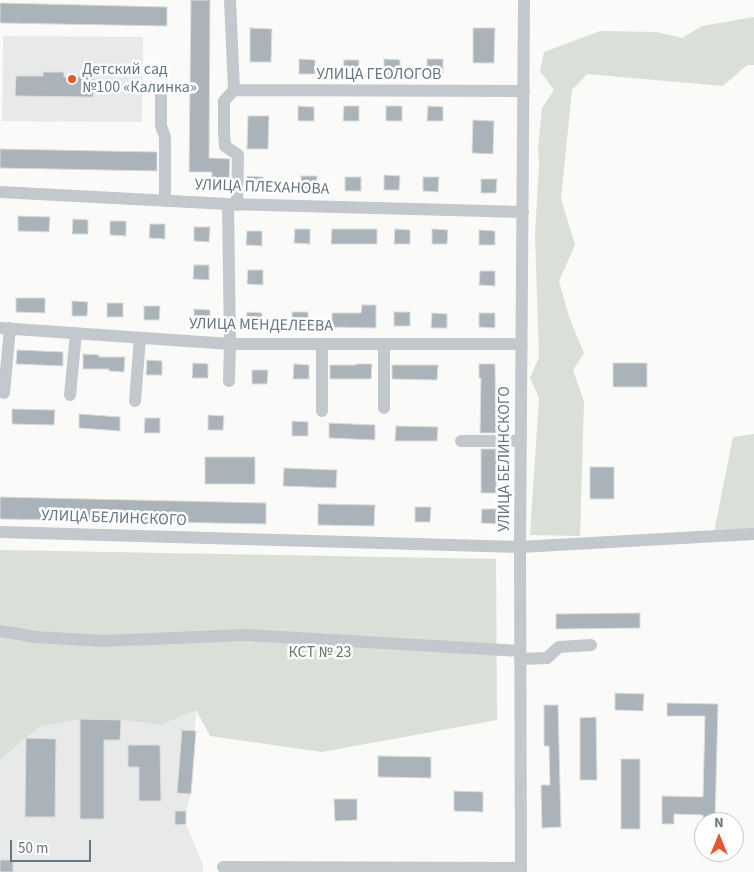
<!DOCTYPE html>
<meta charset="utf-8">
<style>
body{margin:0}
#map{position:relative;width:754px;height:872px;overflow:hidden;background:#fafaf8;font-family:"Source Sans 3",sans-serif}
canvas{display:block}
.north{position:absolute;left:694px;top:812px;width:50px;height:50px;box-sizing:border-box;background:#fff;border:1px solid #c1c8cd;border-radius:50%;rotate:0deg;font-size:14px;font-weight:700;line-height:20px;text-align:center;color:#657683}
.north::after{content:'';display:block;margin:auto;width:18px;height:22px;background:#e4572e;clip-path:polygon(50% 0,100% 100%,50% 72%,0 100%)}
.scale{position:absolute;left:10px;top:840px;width:81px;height:22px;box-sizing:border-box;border:2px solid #657683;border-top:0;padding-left:6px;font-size:15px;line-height:18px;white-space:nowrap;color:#657683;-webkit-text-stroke:4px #fff;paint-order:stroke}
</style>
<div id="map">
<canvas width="754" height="872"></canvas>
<div class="north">N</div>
<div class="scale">50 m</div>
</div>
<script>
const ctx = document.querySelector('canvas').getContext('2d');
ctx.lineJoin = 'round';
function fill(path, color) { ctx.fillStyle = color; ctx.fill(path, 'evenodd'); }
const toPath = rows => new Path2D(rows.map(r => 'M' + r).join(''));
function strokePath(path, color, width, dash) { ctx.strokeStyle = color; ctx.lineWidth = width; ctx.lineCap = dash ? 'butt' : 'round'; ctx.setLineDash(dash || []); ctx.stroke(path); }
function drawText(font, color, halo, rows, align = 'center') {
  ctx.font = font + ' "Source Sans 3",sans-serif'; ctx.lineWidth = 5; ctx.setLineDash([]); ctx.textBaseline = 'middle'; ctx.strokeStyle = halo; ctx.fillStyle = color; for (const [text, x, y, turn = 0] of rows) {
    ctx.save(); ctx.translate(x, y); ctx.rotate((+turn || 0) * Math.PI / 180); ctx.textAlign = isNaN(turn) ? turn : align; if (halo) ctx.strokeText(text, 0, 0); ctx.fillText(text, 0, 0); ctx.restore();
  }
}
fill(toPath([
 [3,36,143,37,142,122,2,121],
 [196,710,191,794,186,811,186,824,203,865,203,872,0,872,0,760,39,727,80,719,121,720,161,725]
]), '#e8e9e9');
fill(toPath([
 [754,17,754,65,747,65,723,86,587,74,572,90,561,199,575,245,559,281,569,317,584,353,573,370,584,402,580,536,530,535,539,398,530,378,539,357,535,234,539,165,538,148,542,108,554,90,540,71,544,52,600,31,657,32,682,38,702,26],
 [754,434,754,529,714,532,733,437],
 [0,550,496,559,497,720,322,752,210,736,196,710,161,725,121,720,80,719,39,727,0,760]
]), '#dadfd7');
const building = toPath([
 [191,0,210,0,209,158,230,159,229,178,212,178,212,172,189,172,191,0],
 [0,3,167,7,167,26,0,23,0,3],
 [250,28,272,29,271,62,250,62,250,28],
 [473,28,495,28,494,63,473,63,473,28],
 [299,59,315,60,315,74,299,74,299,59],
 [384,59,400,60,400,74,384,74,384,59],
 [427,59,443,59,443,74,427,73,427,59],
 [344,60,359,60,359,74,343,74,344,60],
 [43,72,64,72,64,77,94,77,93,97,15,96,16,76,43,76,43,72],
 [298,106,314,107,314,121,298,121,298,106],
 [344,106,359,106,359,121,343,121,344,106],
 [386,106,402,106,402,121,386,121,386,106],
 [428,106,443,107,443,121,427,121,428,106],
 [248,116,269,116,268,149,247,149,248,116],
 [473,120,494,121,493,154,472,153,473,120],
 [0,149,157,152,157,171,0,168,0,149],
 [384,175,400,176,399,190,384,190,384,175],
 [247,176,263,177,263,191,247,191,247,176],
 [301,176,317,176,316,191,301,190,301,176],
 [345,177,361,177,361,191,345,191,345,177],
 [423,177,439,177,438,192,423,191,423,177],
 [481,179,497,179,496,193,481,193,481,179],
 [18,216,50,217,49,232,18,231,18,216],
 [73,219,88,220,88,234,72,234,73,219],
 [110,221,126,221,126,236,110,235,110,221],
 [150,224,165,224,165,239,149,238,150,224],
 [194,227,210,227,209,242,194,241,194,227],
 [295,229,310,229,310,244,294,243,295,229],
 [332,229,377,229,377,244,331,244,332,229],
 [395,229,410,230,410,244,394,244,395,229],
 [432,229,448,230,447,244,432,244,432,229],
 [479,230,495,231,495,245,479,245,479,230],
 [247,231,262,231,262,246,246,245,247,231],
 [194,265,209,265,209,280,193,279,194,265],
 [248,270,263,270,263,285,247,284,248,270],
 [480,271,495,271,495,286,479,285,480,271],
 [16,298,45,298,45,313,16,312,16,298],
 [72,301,88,302,87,316,72,316,72,301],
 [107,303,123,303,123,317,107,317,107,303],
 [362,305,376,305,376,328,332,327,332,313,361,313,362,305],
 [144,306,160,306,159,320,144,320,144,306],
 [194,309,210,310,210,324,194,324,194,309],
 [247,312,262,313,262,327,246,327,247,312],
 [292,312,308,312,308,327,292,327,292,312],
 [394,312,410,312,410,326,394,326,394,312],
 [432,313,447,314,447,328,431,328,432,313],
 [479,313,495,313,495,328,479,327,479,313],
 [17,350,63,352,63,366,16,364,17,350],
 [83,354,99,355,99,357,125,357,124,372,109,371,109,369,83,369,83,354],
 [147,360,162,361,162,375,146,375,147,360],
 [193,363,208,364,208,378,192,378,193,363],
 [613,363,647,363,647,387,613,387,613,363],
 [294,364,309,365,309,379,293,379,294,364],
 [356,364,372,364,371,379,330,379,330,365,356,365,356,364],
 [479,364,495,364,496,433,480,433,481,378,479,378,479,364],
 [392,365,438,365,437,380,392,379,392,365],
 [252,370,268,370,267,384,252,384,252,370],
 [12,409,55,410,54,425,12,424,12,409],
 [79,414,120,417,120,431,79,428,79,414],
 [208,415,224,416,223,430,208,430,208,415],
 [145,418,160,418,160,433,144,433,145,418],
 [292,421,308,422,308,436,292,436,292,421],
 [329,423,375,425,375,440,329,438,329,423],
 [396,426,438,427,437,441,395,441,396,426],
 [481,449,497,449,496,493,481,493,481,449],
 [205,457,255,457,255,484,205,484,205,457],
 [590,467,614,467,614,499,590,499,590,467],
 [284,468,337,470,336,488,283,486,284,468],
 [0,497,266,503,266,524,0,519,0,497],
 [318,504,375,505,374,526,318,525,318,504],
 [415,507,431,507,430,522,415,522,415,507],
 [482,509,497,509,497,524,481,523,482,509],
 [640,613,640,628,556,629,556,614,640,613],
 [615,693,644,694,643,711,615,710,615,693],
 [667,703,718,704,715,822,703,822,703,815,674,814,674,824,662,824,662,796,703,797,705,716,667,716,667,703],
 [544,705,558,705,561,827,542,828,541,785,550,785,549,746,544,746,544,705],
 [596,717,597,780,580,780,580,718,596,717],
 [80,719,121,720,120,740,104,740,104,819,80,819,80,719],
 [182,730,196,731,191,794,177,793,182,730],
 [26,738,56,739,55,817,25,817,26,738],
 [128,745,160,745,161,801,139,801,139,767,128,767,128,745],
 [378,756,431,757,431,778,378,777,378,756],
 [621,759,640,759,640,829,621,829,621,759],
 [454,791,483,792,483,812,454,811,454,791],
 [334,799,357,799,357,820,335,821,334,799],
 [175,811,186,811,186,824,175,825,175,811],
 [0,860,13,860,13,872,0,872,0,860]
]);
fill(building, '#aab3b9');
strokePath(building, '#dcdcda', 1);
strokePath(toPath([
 [230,0,234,90,224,101,224,132,225,146,238,155,237,205],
 [234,90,524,91],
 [161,91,161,126,165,137,165,201],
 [0,192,228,204,523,212],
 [228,204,230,344,229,381],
 [0,328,230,344,522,344],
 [322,344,322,411],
 [384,344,384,408],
 [4,393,10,328],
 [70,395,76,333],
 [135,401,140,338],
 [461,441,521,441],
 [0,532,520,547,754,534],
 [0,631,35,637,103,641,246,635,520,651],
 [520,659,547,658,559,647,591,645],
 [223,867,521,868],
 [521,872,520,547,524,0]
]), '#c3c8cc', 12);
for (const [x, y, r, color] of [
 [72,79,5,"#e4572e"]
]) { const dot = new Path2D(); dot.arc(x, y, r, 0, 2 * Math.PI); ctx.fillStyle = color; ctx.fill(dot); strokePath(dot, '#fff', 2); }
drawText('16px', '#657683', '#fff', [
 ["Детский сад",82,70],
 ["№100 «Калинка»",82,88]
], 'left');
drawText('16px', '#657683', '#fff', [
 ["УЛИЦА ГЕОЛОГОВ",379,75],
 ["УЛИЦА ПЛЕХАНОВА",262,188,2],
 ["УЛИЦА МЕНДЕЛЕЕВА",261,326,1],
 ["УЛИЦА БЕЛИНСКОГО",505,459,-90],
 ["УЛИЦА БЕЛИНСКОГО",114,519,2]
]);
drawText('16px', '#687a64', '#fff', [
 ["КСТ № 23",320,653]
]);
</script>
